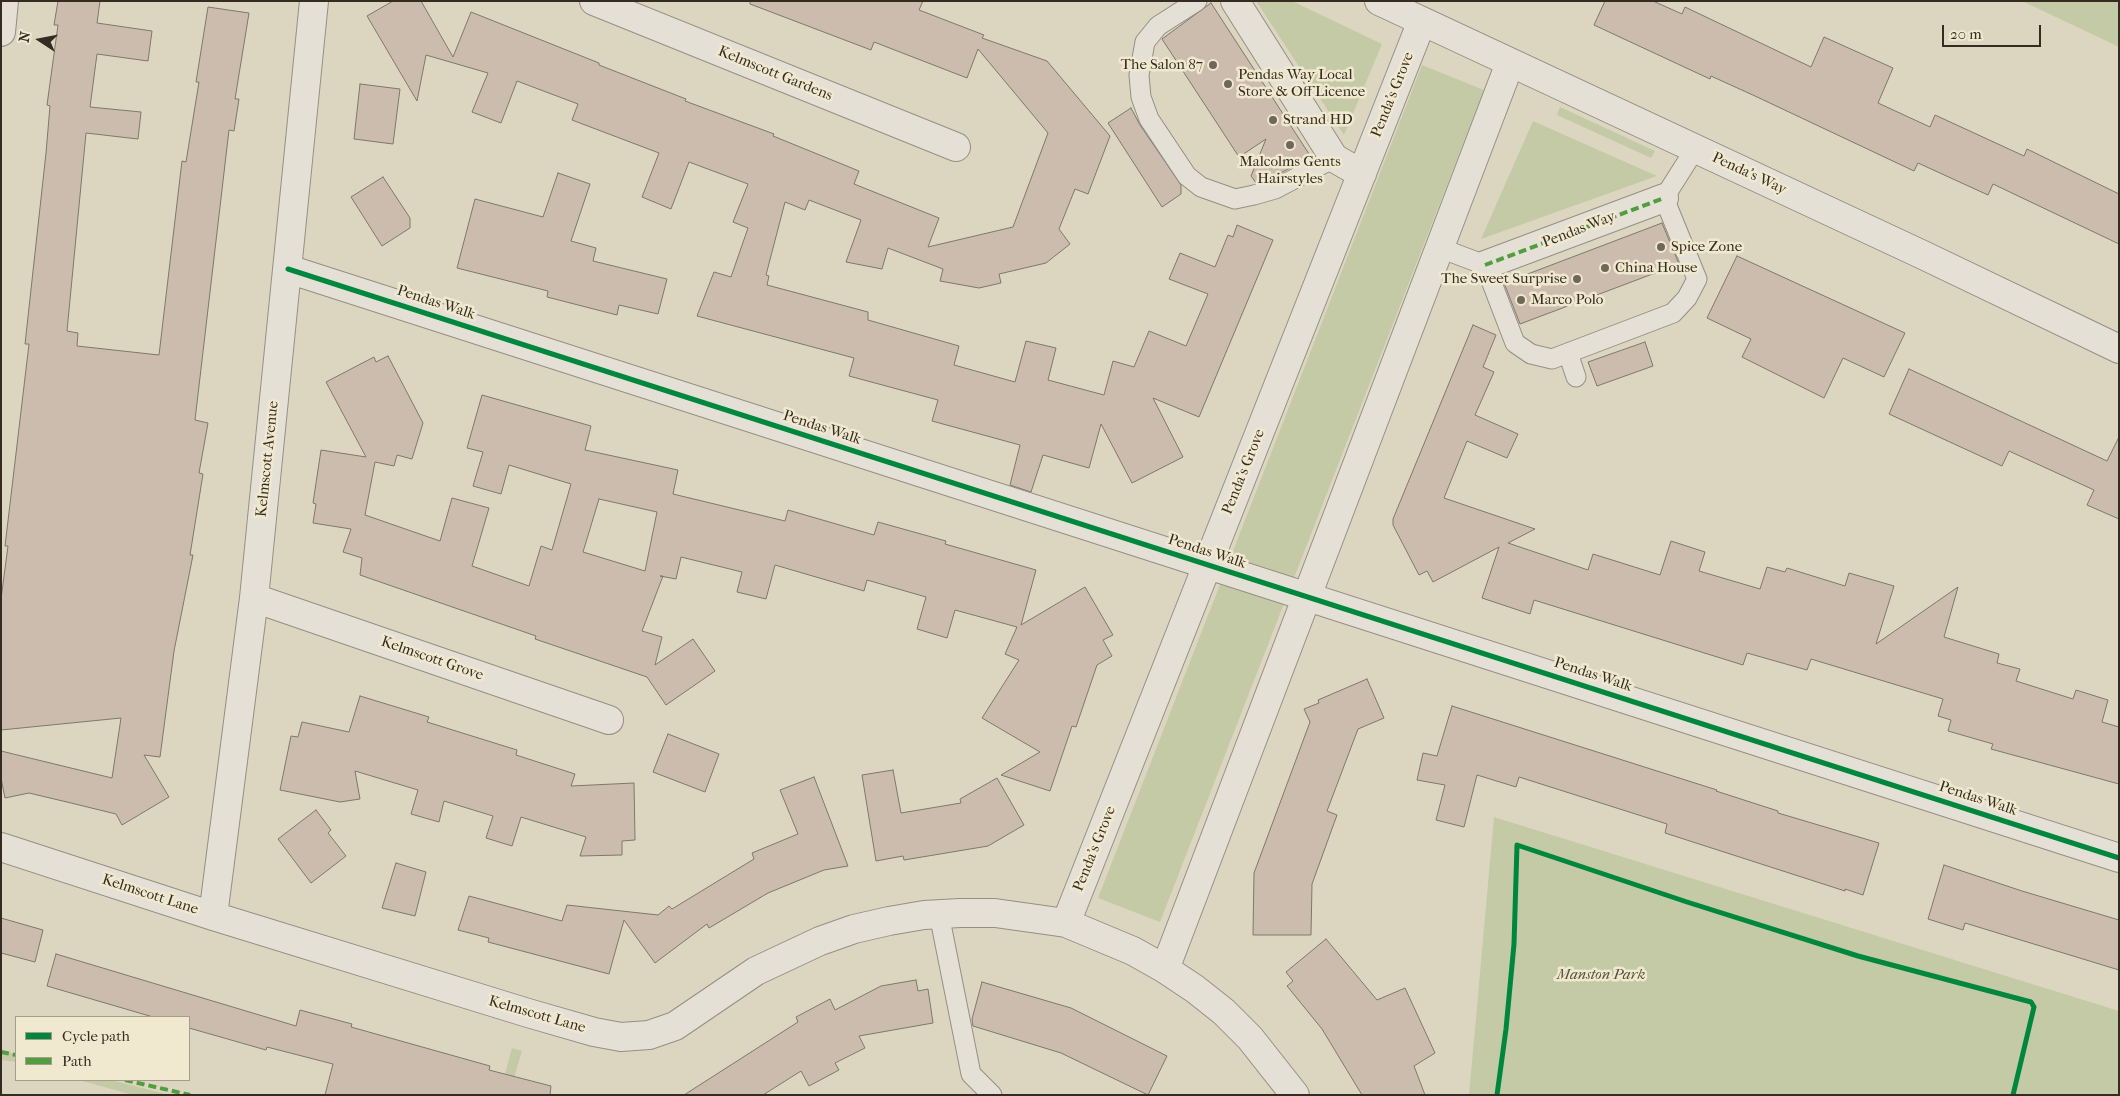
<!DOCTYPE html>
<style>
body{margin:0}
#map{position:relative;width:2120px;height:1096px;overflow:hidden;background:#dcd6c1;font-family:"IM FELL French Canon",serif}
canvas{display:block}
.frame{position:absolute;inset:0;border:2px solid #352b20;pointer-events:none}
.legend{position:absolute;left:15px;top:1016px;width:175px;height:65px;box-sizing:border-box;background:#f0e8cf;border:1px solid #a59c89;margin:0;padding:6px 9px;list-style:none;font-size:15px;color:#352b20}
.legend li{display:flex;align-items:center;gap:10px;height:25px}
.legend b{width:25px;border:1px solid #a59c89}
.north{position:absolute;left:15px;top:15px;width:50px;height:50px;-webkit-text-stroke:4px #f0e8cf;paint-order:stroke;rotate:281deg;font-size:14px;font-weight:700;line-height:20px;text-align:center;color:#352b20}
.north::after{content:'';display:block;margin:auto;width:18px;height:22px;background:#352b20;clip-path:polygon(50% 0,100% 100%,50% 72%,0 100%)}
.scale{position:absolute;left:1942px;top:25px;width:99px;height:22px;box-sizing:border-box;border:2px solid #352b20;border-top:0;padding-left:6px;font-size:15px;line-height:18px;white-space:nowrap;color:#352b20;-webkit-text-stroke:4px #f0e8cf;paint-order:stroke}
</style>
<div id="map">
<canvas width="2120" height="1096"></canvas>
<div class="frame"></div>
<ul class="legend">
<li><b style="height:6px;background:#00873e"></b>Cycle path</li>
<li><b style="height:6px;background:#519d3f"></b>Path</li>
</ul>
<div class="north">N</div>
<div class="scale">20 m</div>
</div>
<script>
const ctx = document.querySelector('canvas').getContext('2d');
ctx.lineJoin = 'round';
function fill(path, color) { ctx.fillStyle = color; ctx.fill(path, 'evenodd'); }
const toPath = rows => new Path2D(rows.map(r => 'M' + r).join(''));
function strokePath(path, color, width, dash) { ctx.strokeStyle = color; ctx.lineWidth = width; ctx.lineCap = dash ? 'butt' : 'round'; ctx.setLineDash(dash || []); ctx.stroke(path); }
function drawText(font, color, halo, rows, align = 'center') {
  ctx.font = font + ' "IM FELL French Canon",serif'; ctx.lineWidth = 5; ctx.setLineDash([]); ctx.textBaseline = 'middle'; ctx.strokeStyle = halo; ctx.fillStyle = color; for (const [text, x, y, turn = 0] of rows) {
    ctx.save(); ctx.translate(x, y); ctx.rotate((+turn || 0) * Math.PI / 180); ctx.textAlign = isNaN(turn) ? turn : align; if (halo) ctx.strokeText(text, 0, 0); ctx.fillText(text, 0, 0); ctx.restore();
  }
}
fill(toPath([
 [1256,1,1292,1,1382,44,1344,135],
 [2022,1,2119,1,2119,47],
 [1422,65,1484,90,1160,922,1098,898],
 [1560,107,1655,151,1651,158,1557,115],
 [1533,121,1657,176,1481,239],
 [1494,817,2119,1011,2119,1095,1469,1095],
 [512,1048,522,1051,509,1095,499,1095],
 [1,1050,16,1054,16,1062,1,1060],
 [79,1080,111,1080,170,1095,133,1095]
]), '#c5caa6');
const building = toPath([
 [58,1,100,1,97,23,152,31,148,61,97,54,90,107,141,112,138,139,86,133,67,331,78,333,77,346,159,355,182,161,186,162,199,82,196,82,208,7,249,13,235,99,239,99,234,131,229,130,195,420,208,423,199,473,203,474,190,555,193,555,174,651,160,757,144,755,169,797,122,825,116,814,71,803,29,793,5,798,1,778,1,751,112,778,121,718,1,730,1,599,8,546,5,546,29,344,25,344,46,153,50,106,47,105,58,25,54,25,58,1],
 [393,1,421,1,453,57,471,12,599,63,599,65,686,99,685,101,774,134,773,136,859,171,854,184,939,218,928,247,1013,227,1048,133,978,49,967,78,874,42,871,50,750,4,750,1,923,1,919,10,984,35,982,38,1047,61,1110,136,1088,194,1075,189,1059,229,1070,244,1046,263,999,274,1001,283,979,288,940,281,943,269,888,248,882,269,846,262,861,220,809,200,805,210,785,202,766,275,769,276,767,285,868,312,868,320,959,346,954,365,1015,382,1026,341,1056,348,1048,380,1104,395,1113,361,1134,367,1149,331,1186,346,1208,294,1169,279,1180,253,1215,267,1228,235,1233,237,1237,225,1273,240,1199,417,1153,398,1183,457,1132,483,1101,424,1089,468,1043,455,1031,492,1010,485,1020,445,932,421,938,400,849,376,854,358,697,316,714,272,731,277,748,228,733,222,748,184,689,162,671,209,642,197,659,153,572,120,578,104,517,81,501,123,472,112,488,73,426,55,417,101,367,16,393,1],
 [1605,1,1653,1,1682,14,1685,7,1811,67,1824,37,1893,68,1878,103,1930,127,1935,115,2024,156,2027,149,2119,194,2119,244,1993,184,1988,195,1918,163,1914,171,1755,96,1711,76,1710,79,1594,25,1605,1],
 [1211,3,1311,157,1271,178,1256,183,1251,176,1266,139,1239,157,1162,39,1211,3],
 [360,84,400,89,393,144,354,139,360,84],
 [1131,108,1140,125,1181,185,1181,194,1162,207,1108,123,1131,108],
 [558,173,590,184,571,241,596,248,593,261,667,279,658,314,619,305,617,315,547,297,548,291,457,268,475,199,543,217,558,173],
 [383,177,410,218,410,228,382,246,351,197,383,177],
 [1662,223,1679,264,1520,324,1504,283,1662,223],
 [1737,256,1905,333,1884,377,1843,358,1824,398,1742,357,1751,339,1707,318,1737,256],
 [1473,325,1496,335,1483,367,1494,372,1475,415,1518,434,1507,458,1467,441,1444,498,1535,529,1508,543,1588,570,1593,554,1660,575,1671,541,1705,552,1699,571,1760,589,1767,567,1785,572,1787,568,1845,586,1849,573,1894,586,1876,644,1958,587,1944,637,1999,654,1997,663,2020,669,2016,681,2073,699,2076,690,2108,700,2102,722,2119,727,2119,784,1991,749,1993,744,1948,731,1951,720,1938,716,1943,699,1811,659,1807,670,1747,653,1743,665,1534,600,1530,614,1482,598,1499,547,1433,582,1427,571,1419,575,1393,525,1393,519,1473,325],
 [1645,342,1653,366,1597,386,1588,362,1645,342],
 [388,356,423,423,412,459,397,455,394,466,375,462,365,515,440,541,452,498,489,508,472,566,529,586,541,546,552,550,571,484,509,465,501,494,473,486,483,452,467,448,482,395,591,426,585,450,678,470,673,494,785,521,788,510,874,535,878,522,946,541,945,544,1036,570,1021,625,1085,587,1113,635,1103,640,1112,656,1097,665,1076,727,1072,726,1050,791,1001,775,1040,752,982,718,1019,660,1005,654,1017,627,955,610,947,638,917,629,926,597,867,580,864,591,775,565,766,599,737,592,742,572,681,557,676,579,660,576,663,576,642,631,662,637,655,665,693,639,715,671,666,705,647,677,535,639,536,636,360,575,362,558,343,552,351,529,313,523,316,504,313,503,321,450,366,457,326,382,374,357,376,362,388,356],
 [599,499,657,512,645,571,583,552,599,499],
 [1909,369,2107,461,2119,437,2119,519,2087,505,2094,490,2009,451,2002,466,1889,414,1909,369],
 [1367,679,1384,718,1358,729,1327,811,1337,815,1312,884,1311,935,1253,935,1254,873,1310,722,1304,709,1319,703,1318,700,1367,679],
 [360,696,429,717,427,722,517,750,516,755,575,774,571,786,634,783,635,840,622,841,622,855,580,856,586,837,521,817,512,846,486,838,493,816,444,801,439,822,411,814,418,790,355,771,360,799,340,802,280,790,291,736,298,737,302,722,349,732,360,696],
 [1452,706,1717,790,1716,791,1778,811,1778,813,1879,843,1863,895,1845,889,1845,891,1665,833,1667,824,1519,777,1516,787,1477,775,1464,827,1436,820,1445,785,1417,780,1423,753,1437,756,1452,706],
 [668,734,719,754,705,792,653,772,668,734],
 [893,770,901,813,961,803,960,799,997,778,1024,825,988,846,904,860,903,856,876,861,862,775,893,770],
 [814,777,848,866,824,870,768,893,709,928,707,924,655,963,624,920,609,974,488,942,489,938,458,930,469,896,562,921,567,905,658,915,669,906,672,909,754,859,752,853,798,834,780,790,814,777],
 [316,810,331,830,328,833,346,856,311,883,278,839,316,810],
 [396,863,426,872,415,916,382,908,396,863],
 [1944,865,2022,891,2119,920,2119,970,1965,923,1963,930,1928,919,1944,865],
 [1,918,43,930,35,962,1,953,1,918],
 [1326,939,1377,1000,1405,988,1435,1053,1414,1066,1425,1095,1362,1095,1322,1029,1287,986,1293,981,1286,972,1326,939],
 [56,954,296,1026,300,1010,352,1024,351,1027,490,1066,489,1070,551,1086,550,1095,325,1095,333,1064,267,1047,266,1050,189,1028,189,1017,153,1017,47,986,56,954],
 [916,980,918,991,928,989,933,1023,859,1036,865,1048,835,1063,839,1070,809,1086,801,1071,763,1095,684,1095,798,1022,796,1017,830,999,835,1010,881,986,916,980],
 [982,982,1071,1008,1167,1056,1148,1095,1061,1053,973,1026,972,1019,982,982]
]);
fill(building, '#ccbcae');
strokePath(building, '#7c786c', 1);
const service = toPath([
 [1197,1,1158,26,1145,42,1139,75,1141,97,1149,119,1187,176,1201,187,1235,199,1254,195,1275,189,1334,158],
 [1440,248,1485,265,1515,343,1531,354,1552,359,1673,313,1687,298,1697,279,1664,198,1695,149],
 [1568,353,1576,377],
 [939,914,971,1074,992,1095]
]);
const minor = toPath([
 [594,1,956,147],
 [1235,1,1334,158,1362,174],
 [1379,1,1923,255,2119,349],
 [1,32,4,1],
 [1485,265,1664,198],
 [288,269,2119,858],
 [254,598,609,720],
 [1,847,213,916,528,1013,594,1032,621,1037,649,1035,675,1026,756,971,820,941,854,929,889,921,924,915,960,913,995,913,1066,923,1133,951,1165,969,1195,989,1224,1012,1250,1038,1295,1095],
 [213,916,254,598,314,1],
 [1066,923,1422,21],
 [1165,969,1510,63]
]);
strokePath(service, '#948f82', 21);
strokePath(minor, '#948f82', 30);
strokePath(service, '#e4e0d6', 19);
strokePath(minor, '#e4e0d6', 28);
strokePath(toPath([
 [1485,265,1664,198],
 [1,1052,16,1055],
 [125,1080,190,1095]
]), '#519d3f', 4, [8, 4]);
strokePath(toPath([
 [288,269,2119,858],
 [1497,1095,1506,1029,1514,944,1517,845,1687,902,1858,956,2031,1002,2034,1007,2013,1095]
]), '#00873e', 5);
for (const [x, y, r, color] of [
 [1213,65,5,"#6f6758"],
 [1228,84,5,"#6f6758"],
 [1273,120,5,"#6f6758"],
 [1290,145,5,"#6f6758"],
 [1661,247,5,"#6f6758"],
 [1605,268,5,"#6f6758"],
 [1577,279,5,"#6f6758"],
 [1521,300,5,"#6f6758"]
]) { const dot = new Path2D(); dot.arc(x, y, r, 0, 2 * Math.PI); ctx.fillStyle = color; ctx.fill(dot); strokePath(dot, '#f0e8cf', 2); }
drawText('15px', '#352b20', '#f0e8cf', [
 ["The Salon 87",1203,65,"right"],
 ["Pendas Way Local",1238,75],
 ["Store & Off Licence",1238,92],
 ["Strand HD",1283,120],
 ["Malcolms Gents",1290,162,"center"],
 ["Hairstyles",1290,179,"center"],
 ["Spice Zone",1671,247],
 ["China House",1615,268],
 ["The Sweet Surprise",1567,279,"right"],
 ["Marco Polo",1531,300]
], 'left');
drawText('15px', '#352b20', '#f0e8cf', [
 ["Kelmscott Gardens",775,74,22],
 ["Penda's Grove",1393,95,-68],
 ["Penda's Way",1749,174,25],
 ["Pendas Way",1579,230,-21],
 ["Pendas Walk",436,303,18],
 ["Pendas Walk",822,428,18],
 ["Kelmscott Avenue",268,459,-84],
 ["Penda's Grove",1244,472,-68],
 ["Pendas Walk",1207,552,18],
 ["Kelmscott Grove",432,659,19],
 ["Pendas Walk",1593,675,18],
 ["Pendas Walk",1978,799,18],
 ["Penda's Grove",1095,849,-68],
 ["Kelmscott Lane",150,895,18],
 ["Kelmscott Lane",537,1015,16]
]);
drawText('italic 15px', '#54503c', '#f0e8cf', [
 ["Manston Park",1601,975]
]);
</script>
